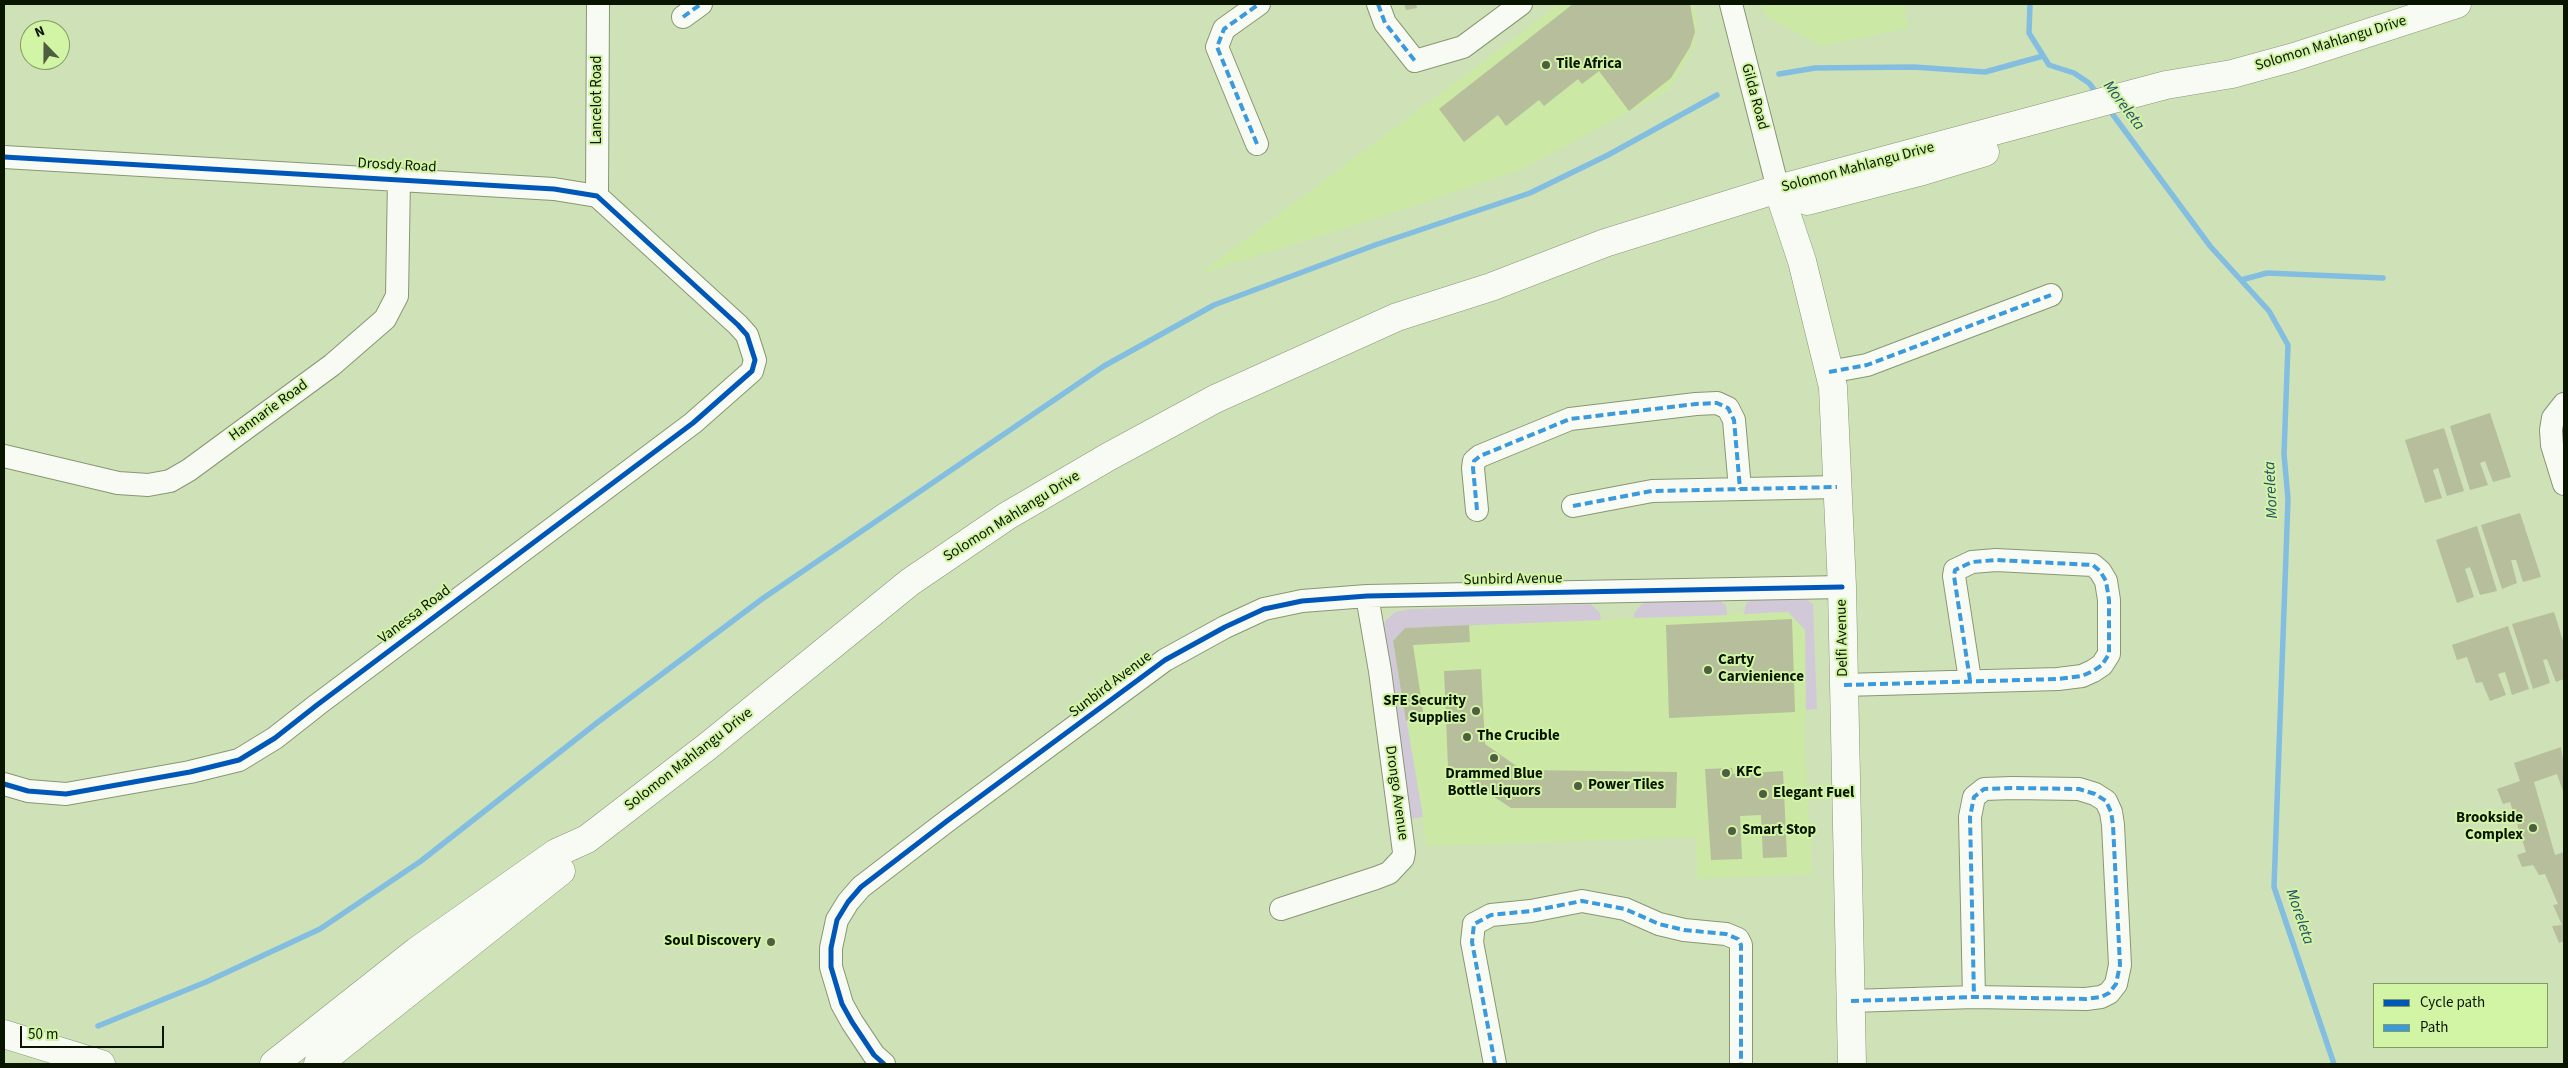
<!DOCTYPE html>
<style>
body{margin:0}
#map{position:relative;width:2568px;height:1068px;overflow:hidden;background:#cfe2b7;font-family:"Source Sans 3",sans-serif}
canvas{display:block}
.frame{position:absolute;inset:0;border:5px solid #0a1500;pointer-events:none}
.legend{position:absolute;left:2373px;top:983px;width:175px;height:65px;box-sizing:border-box;background:#d2f4a5;border:1px solid #829b63;margin:0;padding:6px 9px;list-style:none;font-size:15px;color:#0a1500}
.legend li{display:flex;align-items:center;gap:10px;height:25px}
.legend b{width:25px;border:1px solid #829b63}
.north{position:absolute;left:20px;top:20px;width:50px;height:50px;box-sizing:border-box;background:#d2f4a5;border:1px solid #829b63;border-radius:50%;rotate:338deg;font-size:14px;font-weight:700;line-height:20px;text-align:center;color:#0a1500}
.north::after{content:'';display:block;margin:auto;width:18px;height:22px;background:#4f5d40;clip-path:polygon(50% 0,100% 100%,50% 72%,0 100%)}
.scale{position:absolute;left:20px;top:1026px;width:144px;height:22px;box-sizing:border-box;border:2px solid #0a1500;border-top:0;padding-left:6px;font-size:15px;line-height:18px;white-space:nowrap;color:#0a1500;-webkit-text-stroke:4px #d2f4a5;paint-order:stroke}
</style>
<div id="map">
<canvas width="2568" height="1068"></canvas>
<div class="frame"></div>
<ul class="legend">
<li><b style="height:6px;background:#0057b8"></b>Cycle path</li>
<li><b style="height:6px;background:#3a9adc"></b>Path</li>
</ul>
<div class="north">N</div>
<div class="scale">50 m</div>
</div>
<script>
const ctx = document.querySelector('canvas').getContext('2d');
ctx.lineJoin = 'round';
function fill(path, color) { ctx.fillStyle = color; ctx.fill(path, 'evenodd'); }
const toPath = rows => new Path2D(rows.map(r => 'M' + r).join(''));
function strokePath(path, color, width, dash) { ctx.strokeStyle = color; ctx.lineWidth = width; ctx.lineCap = dash ? 'butt' : 'round'; ctx.setLineDash(dash || []); ctx.stroke(path); }
function drawText(font, color, halo, rows, align = 'center') {
  ctx.font = font + ' "Source Sans 3",sans-serif'; ctx.lineWidth = 4; ctx.setLineDash([]); ctx.textBaseline = 'middle'; ctx.strokeStyle = halo; ctx.fillStyle = color; for (const [text, x, y, turn = 0] of rows) {
    ctx.save(); ctx.translate(x, y); ctx.rotate((+turn || 0) * Math.PI / 180); ctx.textAlign = isNaN(turn) ? turn : align; if (halo) ctx.strokeText(text, 0, 0); ctx.fillText(text, 0, 0); ctx.restore();
  }
}
fill(toPath([
 [1560,4,1693,4,1697,26,1693,48,1669,90,1524,168,1417,205,1199,274],
 [1761,4,1904,4,1908,28,1822,46,1768,17],
 [1788,612,1806,630,1807,700,1804,732,1812,874,1697,879,1696,837,1427,846,1393,641,1405,628]
]), '#cbe8a4');
fill(toPath([
 [1752,599,1805,599,1813,604,1817,709,1806,710,1805,630,1788,612,1744,614,1746,604],
 [1719,600,1726,605,1727,615,1634,618,1634,613,1644,602],
 [1591,604,1600,613,1601,620,1405,628,1393,641,1423,817,1409,819,1383,626,1386,620,1395,612,1411,609]
]), '#d1c9d7');
strokePath(toPath([
 [2030,4,2029,33,2049,65,2074,73,2089,83,2098,95],
 [1779,74,1815,68,1914,67,1985,72,2043,56],
 [2108,108,2210,246,2269,311,2288,345,2284,454,2288,499,2274,887,2334,1064],
 [2241,280,2267,273,2383,278],
 [98,1026,206,982,320,929,421,861,598,722,762,599,1104,366,1214,305,1375,245,1530,193,1608,155,1717,95]
]), '#83bee0', 5.5);
fill(toPath([
 [1404,4,1416,4,1417,8,1406,10],
 [1573,4,1690,4,1695,32,1690,47,1671,78,1629,111,1599,71,1582,84,1578,79,1544,106,1539,100,1506,126,1498,115,1464,142,1439,109],
 [2490,413,2511,477,2493,482,2485,461,2480,463,2488,485,2470,490,2450,426],
 [2444,428,2464,491,2447,496,2438,468,2433,470,2442,498,2425,503,2405,440],
 [2520,513,2541,577,2523,582,2516,560,2511,560,2517,583,2502,589,2481,525],
 [2477,526,2497,591,2480,595,2470,567,2465,569,2474,597,2457,603,2436,540],
 [2554,612,2564,644,2564,679,2556,682,2547,659,2543,660,2550,683,2533,689,2512,624],
 [1792,619,1795,712,1669,718,1666,625],
 [1469,625,1470,642,1413,645,1424,718,1406,721,1393,641,1405,628],
 [2508,626,2529,689,2512,695,2505,672,2498,674,2506,695,2490,701,2482,682,2476,683,2467,657,2457,660,2452,645],
 [1481,669,1485,744,1522,770,1677,772,1676,808,1511,808,1448,766,1444,671],
 [2561,747,2564,766,2564,794,2557,774,2534,782,2555,855,2564,852,2564,941,2559,943,2552,926,2562,925,2553,905,2558,904,2545,874,2539,875,2533,865,2522,867,2517,855,2526,852,2510,802,2503,804,2497,789,2520,781,2514,763],
 [1732,768,1733,774,1783,771,1787,857,1763,858,1761,815,1740,816,1742,859,1711,860,1705,769]
]), '#b6be9b');
const minor = toPath([
 [1378,4,1385,23,1415,61,1463,47,1521,4],
 [1731,4,1778,189],
 [683,17,701,4],
 [1257,144,1217,47,1224,29,1259,4],
 [4,157,554,189,597,196,738,325,747,335,755,360,752,371,693,423,317,705,275,738,239,760,190,772,66,794,28,791,4,784],
 [597,196,598,4],
 [1829,372,1867,365,2051,295],
 [2564,404,2553,418,2551,430,2552,445,2564,484],
 [4,456,118,483,148,485,170,481,189,470,332,365,385,319,397,296,399,179],
 [1573,506,1652,491,1837,487],
 [1477,510,1473,468,1474,461,1480,456,1570,419,1696,404,1717,403,1728,408,1734,420,1740,489],
 [1844,685,2058,679,2082,676,2093,671,2102,665,2109,654,2109,600,2106,581,2100,571,2093,565,1996,560,1972,562,1955,570,1954,576,1970,680],
 [1281,909,1376,878,1389,873,1403,858,1404,852,1380,671,1367,596],
 [1851,1001,1974,997,2086,999,2101,997,2109,993,2116,984,2120,965,2113,825,2111,812,2106,801,2095,794,2079,789,2012,788,1984,789,1974,797,1970,817,1974,997],
 [884,1064,874,1055,852,1022,842,1004,831,967,831,948,837,920,848,902,861,887,947,821,1165,660,1225,627,1264,609,1302,601,1367,596,1842,587],
 [1495,1064,1472,942,1474,924,1491,915,1531,911,1582,901,1625,909,1659,924,1684,930,1726,934,1738,939,1741,945,1741,1064]
]);
const tertiary = toPath([
 [1778,189,1802,261,1833,387,1842,587,1852,1064]
]);
const secondary = toPath([
 [4,1034,101,1064]
]);
const primary = toPath([
 [1807,201,1919,172,1985,152],
 [93,1062,96,1064],
 [274,1064,417,951,556,853,587,839,708,746,910,582,1007,516,1108,457,1215,399,1397,317,1491,287,1605,243,1778,189,2072,110,2166,85,2232,74,2294,57,2457,4],
 [318,1064,561,871]
]);
strokePath(minor, '#889674', 24);
strokePath(tertiary, '#889674', 29);
strokePath(secondary, '#889674', 29);
strokePath(primary, '#889674', 29);
strokePath(minor, '#f8fbf4', 22);
strokePath(tertiary, '#f8fbf4', 28);
strokePath(secondary, '#f8fbf4', 28);
strokePath(primary, '#f8fbf4', 28);
strokePath(toPath([
 [1378,4,1385,23,1415,61],
 [683,17,701,4],
 [1257,144,1217,47,1224,29,1259,4],
 [1829,372,1867,365,2051,295],
 [1573,506,1652,491,1837,487],
 [1477,510,1473,468,1474,461,1480,456,1570,419,1696,404,1717,403,1728,408,1734,420,1740,489],
 [1844,685,2058,679,2082,676,2093,671,2102,665,2109,654,2109,600,2106,581,2100,571,2093,565,1996,560,1972,562,1955,570,1954,576,1970,680],
 [1851,1001,1974,997,2086,999,2101,997,2109,993,2116,984,2120,965,2113,825,2111,812,2106,801,2095,794,2079,789,2012,788,1984,789,1974,797,1970,817,1974,997],
 [1495,1064,1472,942,1474,924,1491,915,1531,911,1582,901,1625,909,1659,924,1684,930,1726,934,1738,939,1741,945,1741,1064]
]), '#3a9adc', 4, [8, 4]);
strokePath(toPath([
 [4,157,554,189,597,196,738,325,747,335,755,360,752,371,693,423,317,705,275,738,239,760,190,772,66,794,28,791,4,784],
 [884,1064,874,1055,852,1022,842,1004,831,967,831,948,837,920,848,902,861,887,947,821,1165,660,1225,627,1264,609,1302,601,1367,596,1842,587]
]), '#0057b8', 5);
for (const [x, y, r, color] of [
 [1546,65,5,"#4f5d40"],
 [1708,670,5,"#4f5d40"],
 [1476,711,5,"#4f5d40"],
 [1467,737,5,"#4f5d40"],
 [1494,758,5,"#4f5d40"],
 [1726,773,5,"#4f5d40"],
 [1578,786,5,"#4f5d40"],
 [1763,794,5,"#4f5d40"],
 [2533,828,5,"#4f5d40"],
 [1732,831,5,"#4f5d40"],
 [771,942,5,"#4f5d40"]
]) { const dot = new Path2D(); dot.arc(x, y, r, 0, 2 * Math.PI); ctx.fillStyle = color; ctx.fill(dot); strokePath(dot, '#d2f4a5', 2); }
drawText('15px', '#0a1500', '#d2f4a5', [
 ["Solomon Mahlangu Drive",2331,44,-17],
 ["Gilda Road",1754,97,75],
 ["Lancelot Road",598,100,-90],
 ["Drosdy Road",397,166,3],
 ["Solomon Mahlangu Drive",1858,168,-15],
 ["Hannarie Road",269,411,-36],
 ["Solomon Mahlangu Drive",1012,517,-32],
 ["Sunbird Avenue",1513,580,-1],
 ["Vanessa Road",415,615,-37],
 ["Delfi Avenue",1843,638,-91],
 ["Sunbird Avenue",1111,685,-37],
 ["Solomon Mahlangu Drive",689,760,-38],
 ["Drongo Avenue",1396,793,82]
]);
drawText('bold 15px', '#0a1500', '#d2f4a5', [
 ["Tile Africa",1556,65],
 ["Carty",1718,661],
 ["Carvienience",1718,678],
 ["SFE Security",1466,702,"right"],
 ["Supplies",1466,719,"right"],
 ["The Crucible",1477,737],
 ["KFC",1736,773],
 ["Drammed Blue",1494,775,"center"],
 ["Bottle Liquors",1494,792,"center"],
 ["Power Tiles",1588,786],
 ["Elegant Fuel",1773,794],
 ["Brookside",2523,819,"right"],
 ["Complex",2523,836,"right"],
 ["Smart Stop",1742,831],
 ["Soul Discovery",761,942,"right"]
], 'left');
drawText('italic 16px', '#254c6e', '#d2f4a5', [
 ["Moreleta",2123,106,53],
 ["Moreleta",2272,490,-93],
 ["Moreleta",2299,917,71]
]);
</script>
